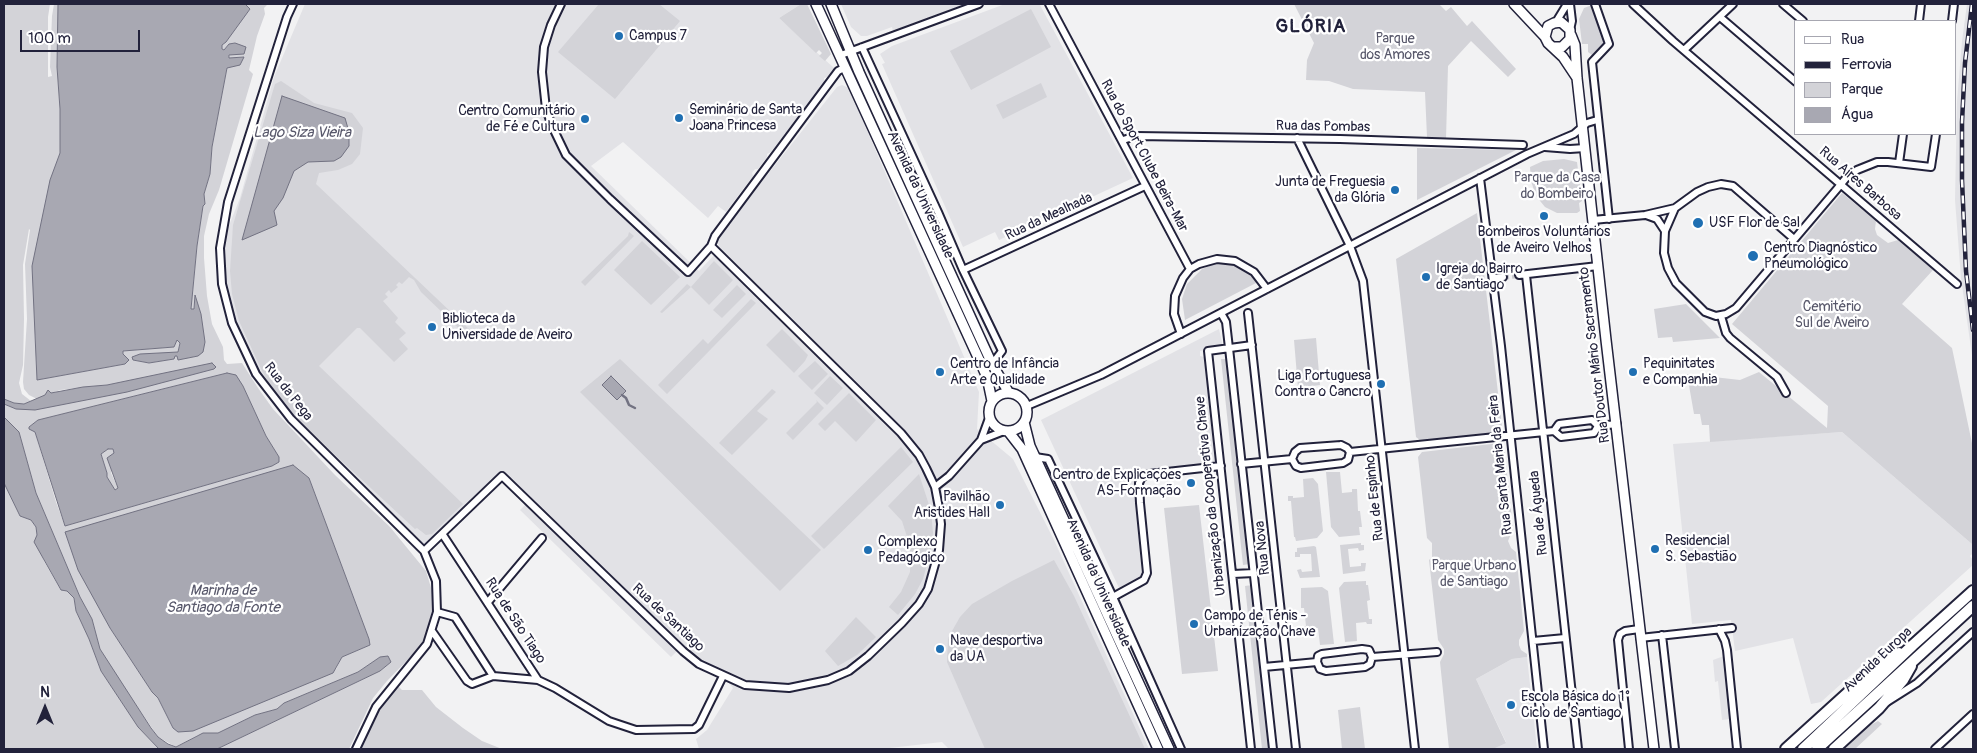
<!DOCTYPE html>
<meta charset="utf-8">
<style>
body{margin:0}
#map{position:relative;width:1977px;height:753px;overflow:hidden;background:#f2f2f3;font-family:Pangolin,sans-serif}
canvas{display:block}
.frame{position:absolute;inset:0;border:5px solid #22223b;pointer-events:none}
.legend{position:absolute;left:1794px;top:20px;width:162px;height:115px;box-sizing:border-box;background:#fff;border:1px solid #a7a7b1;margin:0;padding:6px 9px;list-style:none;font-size:15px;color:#22223b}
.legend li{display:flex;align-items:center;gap:10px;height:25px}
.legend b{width:25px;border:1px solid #a7a7b1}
.north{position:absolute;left:20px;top:683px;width:50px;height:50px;-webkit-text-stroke:4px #fff;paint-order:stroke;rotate:0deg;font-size:14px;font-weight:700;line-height:20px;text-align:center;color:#22223b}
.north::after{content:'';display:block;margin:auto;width:18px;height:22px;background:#22223b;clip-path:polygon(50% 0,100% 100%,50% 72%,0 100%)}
.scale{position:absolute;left:20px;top:30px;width:120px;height:22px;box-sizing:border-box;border:2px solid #22223b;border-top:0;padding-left:6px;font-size:15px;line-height:18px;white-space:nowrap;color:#22223b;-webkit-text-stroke:4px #fff;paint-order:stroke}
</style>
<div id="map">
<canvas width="1977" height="753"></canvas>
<div class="frame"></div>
<ul class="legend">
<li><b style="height:6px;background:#fff"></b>Rua</li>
<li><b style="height:6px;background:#22223b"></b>Ferrovia</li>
<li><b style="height:14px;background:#d3d3d8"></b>Parque</li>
<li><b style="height:14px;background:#a8a8b2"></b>Água</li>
</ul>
<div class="north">N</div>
<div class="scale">100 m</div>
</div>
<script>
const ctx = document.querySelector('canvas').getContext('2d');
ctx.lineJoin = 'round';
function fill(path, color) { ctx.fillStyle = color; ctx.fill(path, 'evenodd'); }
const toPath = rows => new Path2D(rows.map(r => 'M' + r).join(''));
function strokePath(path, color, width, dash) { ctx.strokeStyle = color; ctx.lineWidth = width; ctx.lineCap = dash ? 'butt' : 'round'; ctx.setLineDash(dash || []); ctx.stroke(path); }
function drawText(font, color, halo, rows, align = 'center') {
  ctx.font = font + ' Pangolin,sans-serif'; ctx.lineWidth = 4.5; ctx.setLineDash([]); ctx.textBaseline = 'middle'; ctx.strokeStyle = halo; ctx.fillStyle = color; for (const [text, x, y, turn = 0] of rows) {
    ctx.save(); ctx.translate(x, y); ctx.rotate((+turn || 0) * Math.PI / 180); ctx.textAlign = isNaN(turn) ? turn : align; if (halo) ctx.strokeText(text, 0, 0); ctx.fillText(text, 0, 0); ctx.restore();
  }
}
fill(toPath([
 [305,4,801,4,779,18,834,68,827,77,824,78,824,82,771,152,767,154,767,157,758,169,755,169,752,173,753,176,726,212,718,206,708,218,623,142,591,166,699,271,719,250,718,241,721,233,837,87,842,85,849,88,979,392,977,429,1013,459,1054,540,1149,749,949,749,942,742,881,749,699,749,696,739,707,730,733,688,723,676,677,651,671,657,520,510,526,504,526,500,502,476,424,551,291,419,256,374,232,323,222,284,220,248,240,198,274,77],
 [841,4,966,4,893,31,892,27,867,36,861,36,851,27],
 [1005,4,1040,5,1133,178,999,240,995,232,963,247,882,64,885,63,880,54,892,46],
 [1967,4,1973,4,1973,362,1961,278,1955,200,1957,101,1962,41],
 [1219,329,1223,347,1200,351,1200,356,1204,357,1216,466,1134,476,1142,575,1119,588,1041,420],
 [1842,432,1973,545,1973,553,1970,556,1973,560,1973,565,1821,702,1811,704,1793,638,1735,651,1731,620,1692,624,1673,444],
 [1724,656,1730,719,1722,720,1718,681,1715,682,1713,660],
 [1527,657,1537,749,1493,749,1506,742,1476,679,1512,659]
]), '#e2e2e6');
fill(toPath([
 [4,4,50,4,48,17,48,77,52,76,50,67,52,16,54,4,58,4,57,67,60,109,60,153,57,163,35,324,37,380,125,364,123,351,174,347,177,340,180,343,178,352,133,360,149,363,174,359,175,356,177,356,178,359,198,356,202,325,201,314,195,297,194,309,191,309,197,246,203,206,205,204,204,194,210,174,212,147,227,68,243,57,229,58,235,43,229,44,224,50,222,49,222,45,250,9,245,4,268,4,264,8,265,14,257,36,249,70,253,74,219,190,209,214,204,236,204,258,207,296,212,324,223,347,224,360,227,364,242,363,258,388,273,409,335,475,390,527,426,571,432,591,432,611,429,629,419,648,387,681,373,698,349,749,217,749,380,671,391,662,380,657,358,672,284,703,277,709,255,715,218,733,198,735,176,747,158,737,115,674,100,649,92,619,80,597,36,493,19,432,4,417,4,404,16,409,151,377,107,385,60,390,37,399,29,395,24,389,23,382,27,319,25,264,30,230,29,229,23,265,24,319,23,365,19,383,22,394,31,401,24,404,14,403,4,399],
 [227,373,243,386,266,436,279,457,279,462,272,466,65,526,56,502,35,432,29,427,38,420],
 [309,478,369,639,370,645,342,657,336,669,173,728,158,698,152,692,110,628],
 [599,4,659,4,680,21,615,99,558,52],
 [801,4,807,4,831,54,825,61,819,56,822,53,819,50,816,53,779,18],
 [1294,4,1439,4,1446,11,1451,7,1467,26,1472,21,1516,69,1508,77,1471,41,1448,66,1446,139,1427,137,1425,92,1353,89,1329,81,1306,80,1307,60,1314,43],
 [1592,5,1605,42,1592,55,1588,52,1588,44,1582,44,1579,19,1584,8],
 [1031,9,1051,47,971,90,950,51],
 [281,81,314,103,352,113,363,128,360,154,352,164,338,170,319,173,316,184,473,333,468,337,421,292,414,280,409,277,402,284,399,282,396,285,398,287,391,293,389,290,385,294,388,297,383,301,398,318,395,322,406,333,399,339,408,349,394,362,360,328,357,328,319,366,463,504,432,534,426,535,417,528,415,529,291,414,274,392,262,371,239,321,232,294,230,271,233,225,275,84],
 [1041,83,1047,97,1003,119,996,105],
 [1417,148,1516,150,1417,200],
 [1564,159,1577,162,1582,201,1579,203,1580,211,1577,213,1557,213,1545,207,1536,196,1531,181,1530,167,1543,161],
 [1842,193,1876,221,1875,229,1877,235,1888,243,1898,240,1933,270,1902,304,1952,348,1973,448,1973,545,1842,432,1710,442,1709,425,1702,425,1700,414,1694,414,1687,374,1740,380,1759,372,1827,428,1828,406,1732,324],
 [1477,213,1502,427,1498,432,1421,441,1416,437,1396,259],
 [629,232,634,236,585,286,581,282,628,236],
 [642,241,680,277,651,305,614,270],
 [714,261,733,280,709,305,691,287,662,313,660,312,687,284,691,287],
 [1215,264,1232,264,1239,267,1255,279,1256,283,1185,320,1182,299,1187,284,1202,269],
 [737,285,746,294,722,318,713,310],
 [751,299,756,303,667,394,658,385,703,339,708,344],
 [1686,304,1720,338,1673,342,1672,337,1658,338,1654,309],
 [782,329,808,355,805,361,794,373,766,345],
 [1316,338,1320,385,1298,388,1294,340],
 [620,359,821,550,780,591,580,392],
 [1221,359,1227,359,1250,564,1243,565],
 [815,361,828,374,812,390,798,376],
 [830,376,843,388,827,405,814,393],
 [772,389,776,392,757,411,768,419,732,455,719,443],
 [849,393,876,420,856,442,835,421,825,431,818,424],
 [816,400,824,408,793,440,786,433,817,402],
 [1500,443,1504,446,1513,529,1508,541,1511,548,1516,552,1524,631,1519,640,1519,645,1521,650,1527,654,1527,657,1512,659,1476,679,1506,743,1493,749,1449,749,1440,662,1444,654,1444,649,1438,640,1429,560,1432,557,1432,543,1427,538,1418,457,1422,452],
 [901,447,913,462,824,549,811,536],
 [108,449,113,449,115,454,111,473,118,488,115,490,107,477,107,473,101,453],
 [1326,472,1340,472,1342,493,1352,492,1352,489,1357,489,1358,511,1360,511,1362,527,1359,527,1360,535,1339,537,1331,527],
 [919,474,931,511,933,533,931,549,923,579,915,594,898,615,889,607,901,592,910,572,910,546,902,521,888,506],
 [1313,478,1318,484,1323,531,1317,538,1296,541,1295,537,1294,537,1291,501,1288,501,1288,496,1293,496,1293,498,1304,497,1303,479],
 [4,483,20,516,31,520,36,527,37,535,44,561,60,589,67,591,74,598,76,611,89,639,101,671,138,727,159,749,4,749],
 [1199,505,1218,671,1182,674,1164,508],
 [1361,543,1361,545,1364,545,1364,550,1359,551,1358,548,1348,549,1350,567,1361,566,1361,563,1366,563,1365,571,1343,574,1340,545],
 [1314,546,1316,547,1320,577,1300,578,1297,570,1301,569,1302,572,1312,571,1311,554,1300,554,1300,557,1295,557,1295,552,1297,552,1297,548],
 [1054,560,1074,596,1145,749,985,749,947,662,948,638,960,617,972,604,1012,581],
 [1366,581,1366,585,1368,585,1370,600,1367,601,1369,619,1372,619,1372,624,1367,624,1366,622,1356,623,1357,641,1345,642,1339,588,1344,582],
 [1252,585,1269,749,1262,749,1245,586],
 [1322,587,1328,591,1334,644,1320,645,1318,628,1309,629,1309,631,1304,631,1303,626,1306,626,1304,608,1301,608,1301,588],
 [856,617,876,637,857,655,838,666,825,651],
 [396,684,402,690,422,690,436,707,463,728,482,741,502,749,356,749,377,709],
 [1360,707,1365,749,1342,749,1338,710],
 [1878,721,1882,724,1855,749,1844,749,1869,726]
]), '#d3d3d8');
const water = toPath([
 [58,4,245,4,250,9,226,42,222,45,222,49,224,50,229,44,235,43,246,47,244,54,229,55,229,58,244,57,240,65,227,68,212,147,210,174,204,194,205,204,203,206,197,246,191,309,194,309,195,295,201,314,205,342,203,352,198,356,178,360,177,356,175,356,174,359,149,363,133,360,132,357,140,354,178,352,180,343,177,340,174,347,123,351,123,354,129,360,125,364,37,380,32,266,50,180,60,153,60,109,57,67,58,4],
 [282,96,345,118,349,132,349,146,341,157,334,161,308,162,294,171,283,198,274,211,277,225,242,240,282,96],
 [212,363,216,367,214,369,127,392,35,410,16,409,4,404,4,399,14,403,24,404,45,395,48,390,51,393,83,387,107,385,212,363],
 [227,373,236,375,243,386,266,436,279,457,279,462,272,466,65,526,35,432,29,429,29,427,38,420,227,373],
 [108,449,113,449,114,453,107,458,118,488,115,490,107,477,107,473,101,454,108,449],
 [611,376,626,391,617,400,602,385,611,376],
 [4,417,19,432,36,493,80,597,92,619,100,649,151,728,158,737,168,744,176,747,203,733,218,733,255,715,277,709,284,703,358,672,380,657,388,656,391,662,380,671,217,749,159,749,138,727,101,671,89,639,76,611,74,598,67,591,61,590,34,542,37,535,36,527,31,520,20,516,4,483,4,417],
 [293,465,309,478,369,639,370,645,342,657,333,673,193,731,178,732,173,728,158,698,152,692,110,628,78,570,65,532,293,465]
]);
fill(water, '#a8a8b2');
strokePath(water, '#727282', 1);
strokePath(toPath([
 [622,395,626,398,629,405,635,408]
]), '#727282', 2.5);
strokePath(toPath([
 [1503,277,1519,275]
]), '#c8c8ce', 6, [6, 3]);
const street = toPath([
 [293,4,287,17,228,202,220,248,222,284,232,323,256,374,291,419,424,551,436,581,437,612,427,644,376,707,356,749],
 [561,4,551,25,544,47,542,72,546,109,552,126,566,155,610,199,688,272,711,246,715,236,838,71,846,67],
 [1049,4,1190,269],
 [1595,4,1609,44,1592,62,1609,219],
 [1633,4,1673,41,1957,284],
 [1783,4,1803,21],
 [1720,17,1796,82],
 [1919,21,1921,4],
 [1952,21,1954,4],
 [1556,22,1567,4],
 [1570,30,1572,21,1570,4],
 [862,47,938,212,963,270,1002,351,992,364],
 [1684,50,1733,4],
 [841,55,979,4],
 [1297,138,1350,246,1363,281,1415,749],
 [1123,140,1136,136,1340,139,1523,145],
 [1545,147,1570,149,1585,148],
 [1899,163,1903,134],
 [1480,178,1501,346,1544,749],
 [1646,215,1657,219,1665,231],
 [1593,220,1645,215,1675,208],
 [1794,239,1733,186,1721,184,1708,187,1697,192,1675,208,1665,231,1664,253,1668,268,1676,283,1705,312,1716,316,1726,314,1736,308,1837,189,1846,178,1857,170,1877,162,1888,162,1931,167,1936,134],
 [963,270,1145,186],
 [1519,275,1598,266],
 [1526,275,1578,749],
 [1493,278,1503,277],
 [1221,313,1226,322,1229,348,1273,749],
 [1248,313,1296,749],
 [1721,316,1726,333,1730,338,1777,377,1786,393],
 [1181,334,1174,314,1175,296,1183,278,1190,269,1199,264,1217,259,1235,261,1254,272,1267,289],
 [1027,406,1101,375,1527,154,1574,134,1587,123,1597,120],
 [1554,431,1559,424,1592,420,1598,426,1617,424],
 [981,440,1004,431],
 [1341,445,1347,448,1350,452,1348,460,1343,463,1301,468,1296,466,1292,459,1295,452,1300,448,1341,445],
 [1350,452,1554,431,1561,437,1594,433,1598,426],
 [1035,457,1048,459,1113,597,1181,749],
 [1241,464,1292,459],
 [935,487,949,476,981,440,989,418],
 [443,535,538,680,555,688,609,721,636,730,694,729,699,725,723,676],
 [424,551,502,476,683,651,699,664,745,685,789,688,828,680,849,671,868,656,902,623,919,604,928,589,939,550,941,524,939,508,935,487,926,468,919,455,901,433,711,246],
 [1233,574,1254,573],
 [1113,597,1144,580,1147,573,1140,503,1139,483,1142,477,1149,474,1221,466],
 [488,602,542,538],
 [437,612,455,617,493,676],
 [1719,629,1725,641,1727,650,1737,749],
 [432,631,467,681,472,684,493,676,538,680],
 [1662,635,1675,749],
 [1640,638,1732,628],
 [1533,641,1565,638],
 [1362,649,1369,650,1372,657,1370,664,1365,667,1326,671,1320,669,1317,662,1318,656,1322,654,1362,649],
 [1372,657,1437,652],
 [1264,667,1317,662],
 [1887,702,1917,683,1973,632],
 [1251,749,1208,351,1252,345],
 [1629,749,1618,640,1620,634,1625,631,1639,629],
 [1935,749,1973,714]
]);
const secondary = toPath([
 [816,4,987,377,992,401],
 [831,4,859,72,950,272,992,364,1009,393],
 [1514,4,1545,37],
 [1571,35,1575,45,1577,78,1606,340,1654,749],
 [1554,47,1562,47,1570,39,1570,30,1561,22,1554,23,1548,26,1545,37,1548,43,1563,57,1577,78],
 '989 412a19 19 0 1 1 38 0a19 19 0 1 1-38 0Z',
 [1024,422,1030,446,1169,749],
 [1008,431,1022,449,1158,749]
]);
const primary = toPath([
 [1786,749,1882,662,1899,653],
 [1803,749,1913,645,1973,591],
 [1817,749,1973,606],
 [1834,749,1879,708,1903,680,1911,666]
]);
strokePath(street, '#22223b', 10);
strokePath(secondary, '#22223b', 12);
strokePath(primary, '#22223b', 14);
strokePath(street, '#fff', 6);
strokePath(secondary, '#fff', 9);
strokePath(primary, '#fff', 10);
const rail = toPath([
 [1972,4,1965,63,1962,122,1962,180,1966,271,1973,330]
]);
strokePath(rail, '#22223b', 4.5);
strokePath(rail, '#fff', 2.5, [8]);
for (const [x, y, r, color] of [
 [619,36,5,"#1f6fb2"],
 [679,118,5,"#1f6fb2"],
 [585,119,5,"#1f6fb2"],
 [1395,190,5,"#1f6fb2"],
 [1544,216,5,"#1f6fb2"],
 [1698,223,6,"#1f6fb2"],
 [1753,256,6,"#1f6fb2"],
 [1426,277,5,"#1f6fb2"],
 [432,327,5,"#1f6fb2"],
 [940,372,5,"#1f6fb2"],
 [1633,372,5,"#1f6fb2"],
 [1381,384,5,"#1f6fb2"],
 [1191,483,5,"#1f6fb2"],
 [1000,505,5,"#1f6fb2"],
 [1655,549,5,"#1f6fb2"],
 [868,550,5,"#1f6fb2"],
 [1194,624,5,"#1f6fb2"],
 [940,649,5,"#1f6fb2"],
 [1511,705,5,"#1f6fb2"]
]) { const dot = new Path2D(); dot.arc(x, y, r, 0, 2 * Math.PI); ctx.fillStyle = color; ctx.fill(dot); strokePath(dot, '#fff', 2); }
drawText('14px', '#22223b', '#fff', [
 ["Campus 7",629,36],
 ["Seminário de Santa",689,110],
 ["Joana Princesa",689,126],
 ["Centro Comunitário",575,111,"right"],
 ["de Fé e Cultura",575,127,"right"],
 ["Junta de Freguesia",1385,182,"right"],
 ["da Glória",1385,198,"right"],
 ["USF Flor de Sal",1709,223],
 ["Bombeiros Voluntários",1544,232,"center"],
 ["de Aveiro Velhos",1544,248,"center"],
 ["Centro Diagnóstico",1764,248],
 ["Pneumológico",1764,264],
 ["Igreja do Bairro",1436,269],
 ["de Santiago",1436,285],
 ["Biblioteca da",442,319],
 ["Universidade de Aveiro",442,335],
 ["Centro de Infância",950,364],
 ["Arte e Qualidade",950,380],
 ["Pequinitates",1643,364],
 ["e Companhia",1643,380],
 ["Liga Portuguesa",1371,376,"right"],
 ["Contra o Cancro",1371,392,"right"],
 ["Centro de Explicações",1181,475,"right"],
 ["AS-Formação",1181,491,"right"],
 ["Pavilhão",990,497,"right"],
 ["Aristides Hall",990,513,"right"],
 ["Residencial",1665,541],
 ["S. Sebastião",1665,557],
 ["Complexo",878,542],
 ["Pedagógico",878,558],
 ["Campo de Ténis -",1204,616],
 ["Urbanização Chave",1204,632],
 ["Nave desportiva",950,641],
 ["da UA",950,657],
 ["Escola Básica do 1°",1521,697],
 ["Ciclo de Santiago",1521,713]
], 'left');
drawText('14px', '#57576a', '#fff', [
 ["Parque",1395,39],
 ["dos Amores",1395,55],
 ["Parque da Casa",1557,178],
 ["do Bombeiro",1557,194],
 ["Cemitério",1832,307],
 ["Sul de Aveiro",1832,323],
 ["Parque Urbano",1474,566],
 ["de Santiago",1474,582]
]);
drawText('14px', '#22223b', '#fff', [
 ["Rua das Pombas",1323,127,1],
 ["Rua do Sport Clube Beira-Mar",1144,156,62],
 ["Rua Aires Barbosa",1860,184,41],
 ["Avenida da Universidade",920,195,65],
 ["Rua da Mealhada",1049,217,-25],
 ["Rua Doutor Mário Sacramento",1595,355,-97],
 ["Rua da Pega",288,392,52],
 ["Rua Santa Maria da Feira",1501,465,-96],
 ["Urbanização da Cooperativa Chave",1211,496,-96],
 ["Rua de Espinho",1375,498,-96],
 ["Rua de Águeda",1539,513,-96],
 ["Rua Nova",1263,548,-96],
 ["Avenida da Universidade",1098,583,66],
 ["Rua de Santiago",668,618,43],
 ["Rua de São Tiago",515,621,57],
 ["Avenida Europa",1878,660,-43]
]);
drawText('italic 15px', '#58586b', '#fff', [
 ["Lago Siza Vieira",302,133],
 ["Marinha de",223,591],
 ["Santiago da Fonte",223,608]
]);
ctx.letterSpacing = '1px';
drawText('bold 19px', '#22223b', '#fff', [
 ["GLÓRIA",1311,27]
]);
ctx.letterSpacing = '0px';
</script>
